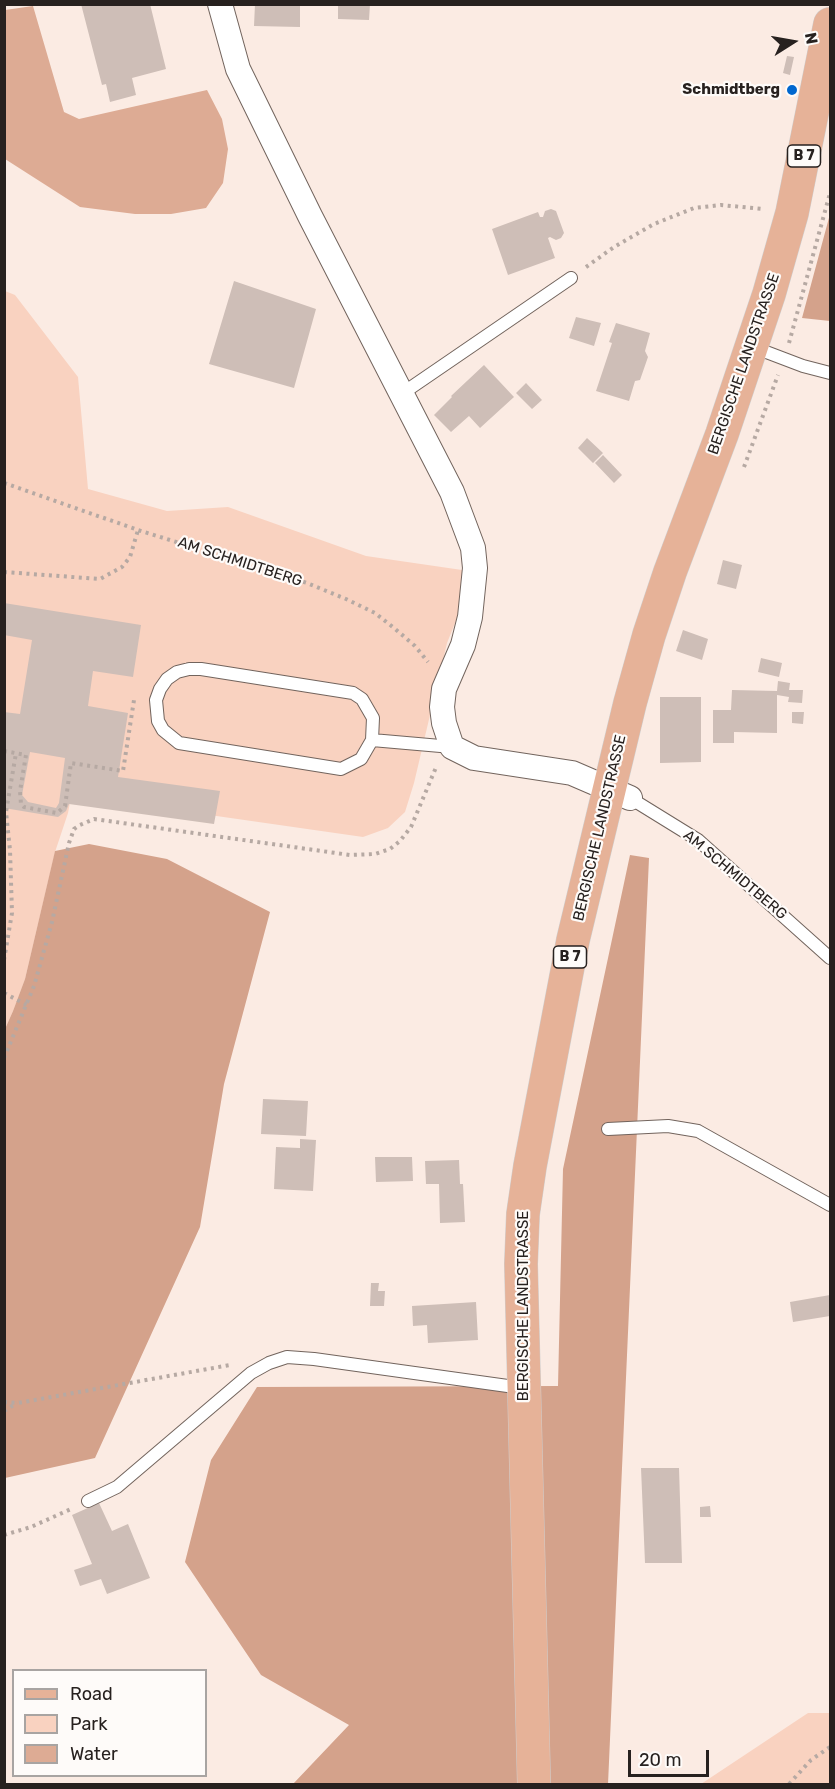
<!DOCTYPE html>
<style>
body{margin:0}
#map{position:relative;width:835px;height:1789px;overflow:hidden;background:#fbebe3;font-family:Rubik,sans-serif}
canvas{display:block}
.frame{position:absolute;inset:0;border:6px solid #27211f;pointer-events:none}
.legend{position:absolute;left:12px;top:1669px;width:195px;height:108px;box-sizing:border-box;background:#fefbf9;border:2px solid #a8a4a2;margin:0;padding:8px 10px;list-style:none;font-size:18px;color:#27211f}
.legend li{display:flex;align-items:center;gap:12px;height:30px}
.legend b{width:30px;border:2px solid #a8a4a2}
.north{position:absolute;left:763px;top:12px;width:60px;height:60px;-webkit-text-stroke:4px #fefbf9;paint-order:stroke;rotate:79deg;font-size:16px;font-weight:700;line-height:24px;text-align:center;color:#27211f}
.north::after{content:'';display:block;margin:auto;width:21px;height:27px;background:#27211f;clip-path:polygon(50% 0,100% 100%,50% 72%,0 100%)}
.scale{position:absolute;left:628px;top:1750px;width:81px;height:27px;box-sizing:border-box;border:3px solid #27211f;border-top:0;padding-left:8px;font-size:18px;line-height:21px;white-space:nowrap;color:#27211f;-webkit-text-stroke:4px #fefbf9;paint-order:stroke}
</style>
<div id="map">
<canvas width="835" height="1789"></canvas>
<div class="frame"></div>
<ul class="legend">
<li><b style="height:8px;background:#e6b298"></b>Road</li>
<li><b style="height:16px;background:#f9d2c0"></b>Park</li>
<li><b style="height:16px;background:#ddab94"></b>Water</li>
</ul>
<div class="north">N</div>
<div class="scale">20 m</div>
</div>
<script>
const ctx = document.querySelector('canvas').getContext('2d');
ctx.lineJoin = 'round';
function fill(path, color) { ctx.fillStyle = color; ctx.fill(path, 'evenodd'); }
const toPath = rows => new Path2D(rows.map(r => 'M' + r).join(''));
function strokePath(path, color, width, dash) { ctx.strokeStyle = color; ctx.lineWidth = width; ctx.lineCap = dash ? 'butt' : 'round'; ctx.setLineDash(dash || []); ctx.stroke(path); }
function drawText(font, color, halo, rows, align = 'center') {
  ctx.font = font + ' Rubik,sans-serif'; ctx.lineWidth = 4.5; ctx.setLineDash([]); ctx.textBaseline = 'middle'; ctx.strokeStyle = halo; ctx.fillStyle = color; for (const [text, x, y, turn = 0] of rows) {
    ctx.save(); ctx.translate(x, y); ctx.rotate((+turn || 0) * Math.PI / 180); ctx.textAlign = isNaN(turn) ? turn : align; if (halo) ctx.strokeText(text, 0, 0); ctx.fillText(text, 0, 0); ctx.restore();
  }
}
fill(toPath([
 [5,291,15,295,78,377,88,489,167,511,228,507,366,556,462,570,462,594,457,618,447,643,414,783,405,812,388,828,363,837,98,799,71,797,68,813,55,852,25,979,13,1011,5,1029],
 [808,1713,830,1713,830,1784,701,1784]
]), '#f9d2c0');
fill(toPath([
 [830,214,830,321,802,318],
 [89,844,167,859,270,912,224,1084,200,1227,95,1458,5,1478,5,1029,13,1011,25,979,55,851],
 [630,855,649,858,608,1784,293,1784,349,1725,261,1675,185,1562,211,1460,257,1387,558,1386,563,1169]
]), '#d4a28b');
fill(toPath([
 [33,6,64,112,79,119,207,90,222,119,228,149,223,183,206,208,171,214,135,214,80,207,5,159,5,10]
]), '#ddab94');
fill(toPath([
 [81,4,150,4,166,69,132,78,136,95,110,102,106,84,102,85],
 [255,4,300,4,300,27,254,26],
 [338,4,370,4,369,20,338,19],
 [787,56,794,57,790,75,783,73],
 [551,209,556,211,564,233,561,238,556,240,550,237,548,238,555,258,508,275,492,229,538,212,540,217,543,217,545,211],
 [234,281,316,309,294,388,209,364],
 [576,317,601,323,594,346,569,338],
 [616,323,650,333,645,351,648,357,640,380,635,381,629,401,596,391,612,343,609,342],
 [484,365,514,397,480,428,469,416,451,432,434,415,452,397,451,396],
 [526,383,542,400,532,409,516,393],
 [587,438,603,453,593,463,578,448],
 [603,455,622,475,614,483,595,463],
 [723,560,742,565,736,589,717,584],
 [4,603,141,625,133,677,93,671,88,706,128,713,118,777,220,791,214,824,69,804,66,811,58,817,4,808,4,712,20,714,32,640,4,635],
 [30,752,65,758,59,803,56,808,28,802,22,795],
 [683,630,708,639,702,660,676,651],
 [761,658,782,663,779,677,758,672],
 [778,681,790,683,789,690,803,690,802,703,788,702,789,697,777,695,777,733,734,732,734,743,713,743,713,710,731,710,732,690,777,691],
 [660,697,701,697,701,762,660,763],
 [792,712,804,712,803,724,792,723],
 [263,1099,308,1101,306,1136,261,1134],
 [300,1139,316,1140,313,1191,274,1189,276,1147,300,1148],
 [375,1157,412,1157,413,1181,376,1182],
 [459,1160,460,1184,463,1184,465,1222,440,1223,439,1184,426,1184,425,1161],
 [371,1283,379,1283,378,1291,385,1291,384,1306,370,1306],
 [830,1295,830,1316,793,1322,790,1302],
 [476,1302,478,1340,428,1343,427,1325,413,1326,412,1306],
 [641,1468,679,1468,682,1563,645,1563],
 [99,1503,112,1531,128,1524,150,1578,107,1594,101,1579,80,1586,74,1570,92,1564,72,1515],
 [710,1506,711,1517,700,1517,700,1507]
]), '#cebeb7');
const lane = toPath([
 [753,347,803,366,830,373],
 [403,393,571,278],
 [189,669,201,669,353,693,362,699,373,718,372,740,361,759,341,769,179,743,163,730,158,721,156,700,160,689,167,679,177,672,189,669],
 [372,740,452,747],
 [630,798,698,840,830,958],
 [608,1129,668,1126,698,1131,830,1205],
 [88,1501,117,1487,251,1373,269,1363,287,1357,314,1359,522,1388]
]);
const street = toPath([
 [220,4,238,69,310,216,452,492,473,548,475,568,470,617,463,645,444,689,442,707,444,723,452,747,474,758,572,773,630,798]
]);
const primary = toPath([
 [534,1784,521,1264,523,1214,530,1166,573,940,630,703,649,635,670,572,722,434,769,294,792,213,830,24]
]);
strokePath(lane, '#72645d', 14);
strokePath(street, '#72645d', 26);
strokePath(primary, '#cfcece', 34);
strokePath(toPath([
 [586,267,614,247,654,224,694,208,721,205,763,209],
 [789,343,830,193],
 [744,467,778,375],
 [4,483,138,530,307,583,346,599,375,613,394,628,415,646,428,662],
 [4,572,100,579,122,567,130,557,138,530],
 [4,751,26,755,20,791,21,804,24,807,57,813,65,806,71,763,123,771,134,700,137,700],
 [4,960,12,913,10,850,6,812,16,753],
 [4,993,27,1005],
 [4,1058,34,986,52,922,69,843,74,829,80,825,94,819,350,855,375,854,390,849,400,841,411,827,437,765],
 [4,1402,18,1403,230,1365],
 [4,1411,17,1403],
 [4,1535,31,1527,71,1509],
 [789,1784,811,1760,830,1747]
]), '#b6a9a3', 4, [3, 4.5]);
strokePath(lane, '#fff', 12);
strokePath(street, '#fff', 24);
strokePath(primary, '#e6b298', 33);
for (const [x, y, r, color] of [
 [792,90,6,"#0067cf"]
]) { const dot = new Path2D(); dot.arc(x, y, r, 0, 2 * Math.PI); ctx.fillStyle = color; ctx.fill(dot); strokePath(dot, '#fefbf9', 2); }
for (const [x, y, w] of [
 [804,156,33],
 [570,957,33]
]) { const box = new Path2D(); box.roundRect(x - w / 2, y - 11, w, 22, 4.5); ctx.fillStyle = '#fefbf9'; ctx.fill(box); strokePath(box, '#27211f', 1.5); }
drawText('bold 14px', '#27211f', null, [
 ["B 7",804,156],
 ["B 7",570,957]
]);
drawText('bold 15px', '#27211f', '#fefbf9', [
 ["Schmidtberg",780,90]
], 'right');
drawText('15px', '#27211f', '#fefbf9', [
 ["BERGISCHE LANDSTRASSE",744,364,-71],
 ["AM SCHMIDTBERG",240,562,18],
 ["BERGISCHE LANDSTRASSE",600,828,-77],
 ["AM SCHMIDTBERG",735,875,40],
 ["BERGISCHE LANDSTRASSE",524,1306,-90]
]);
</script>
